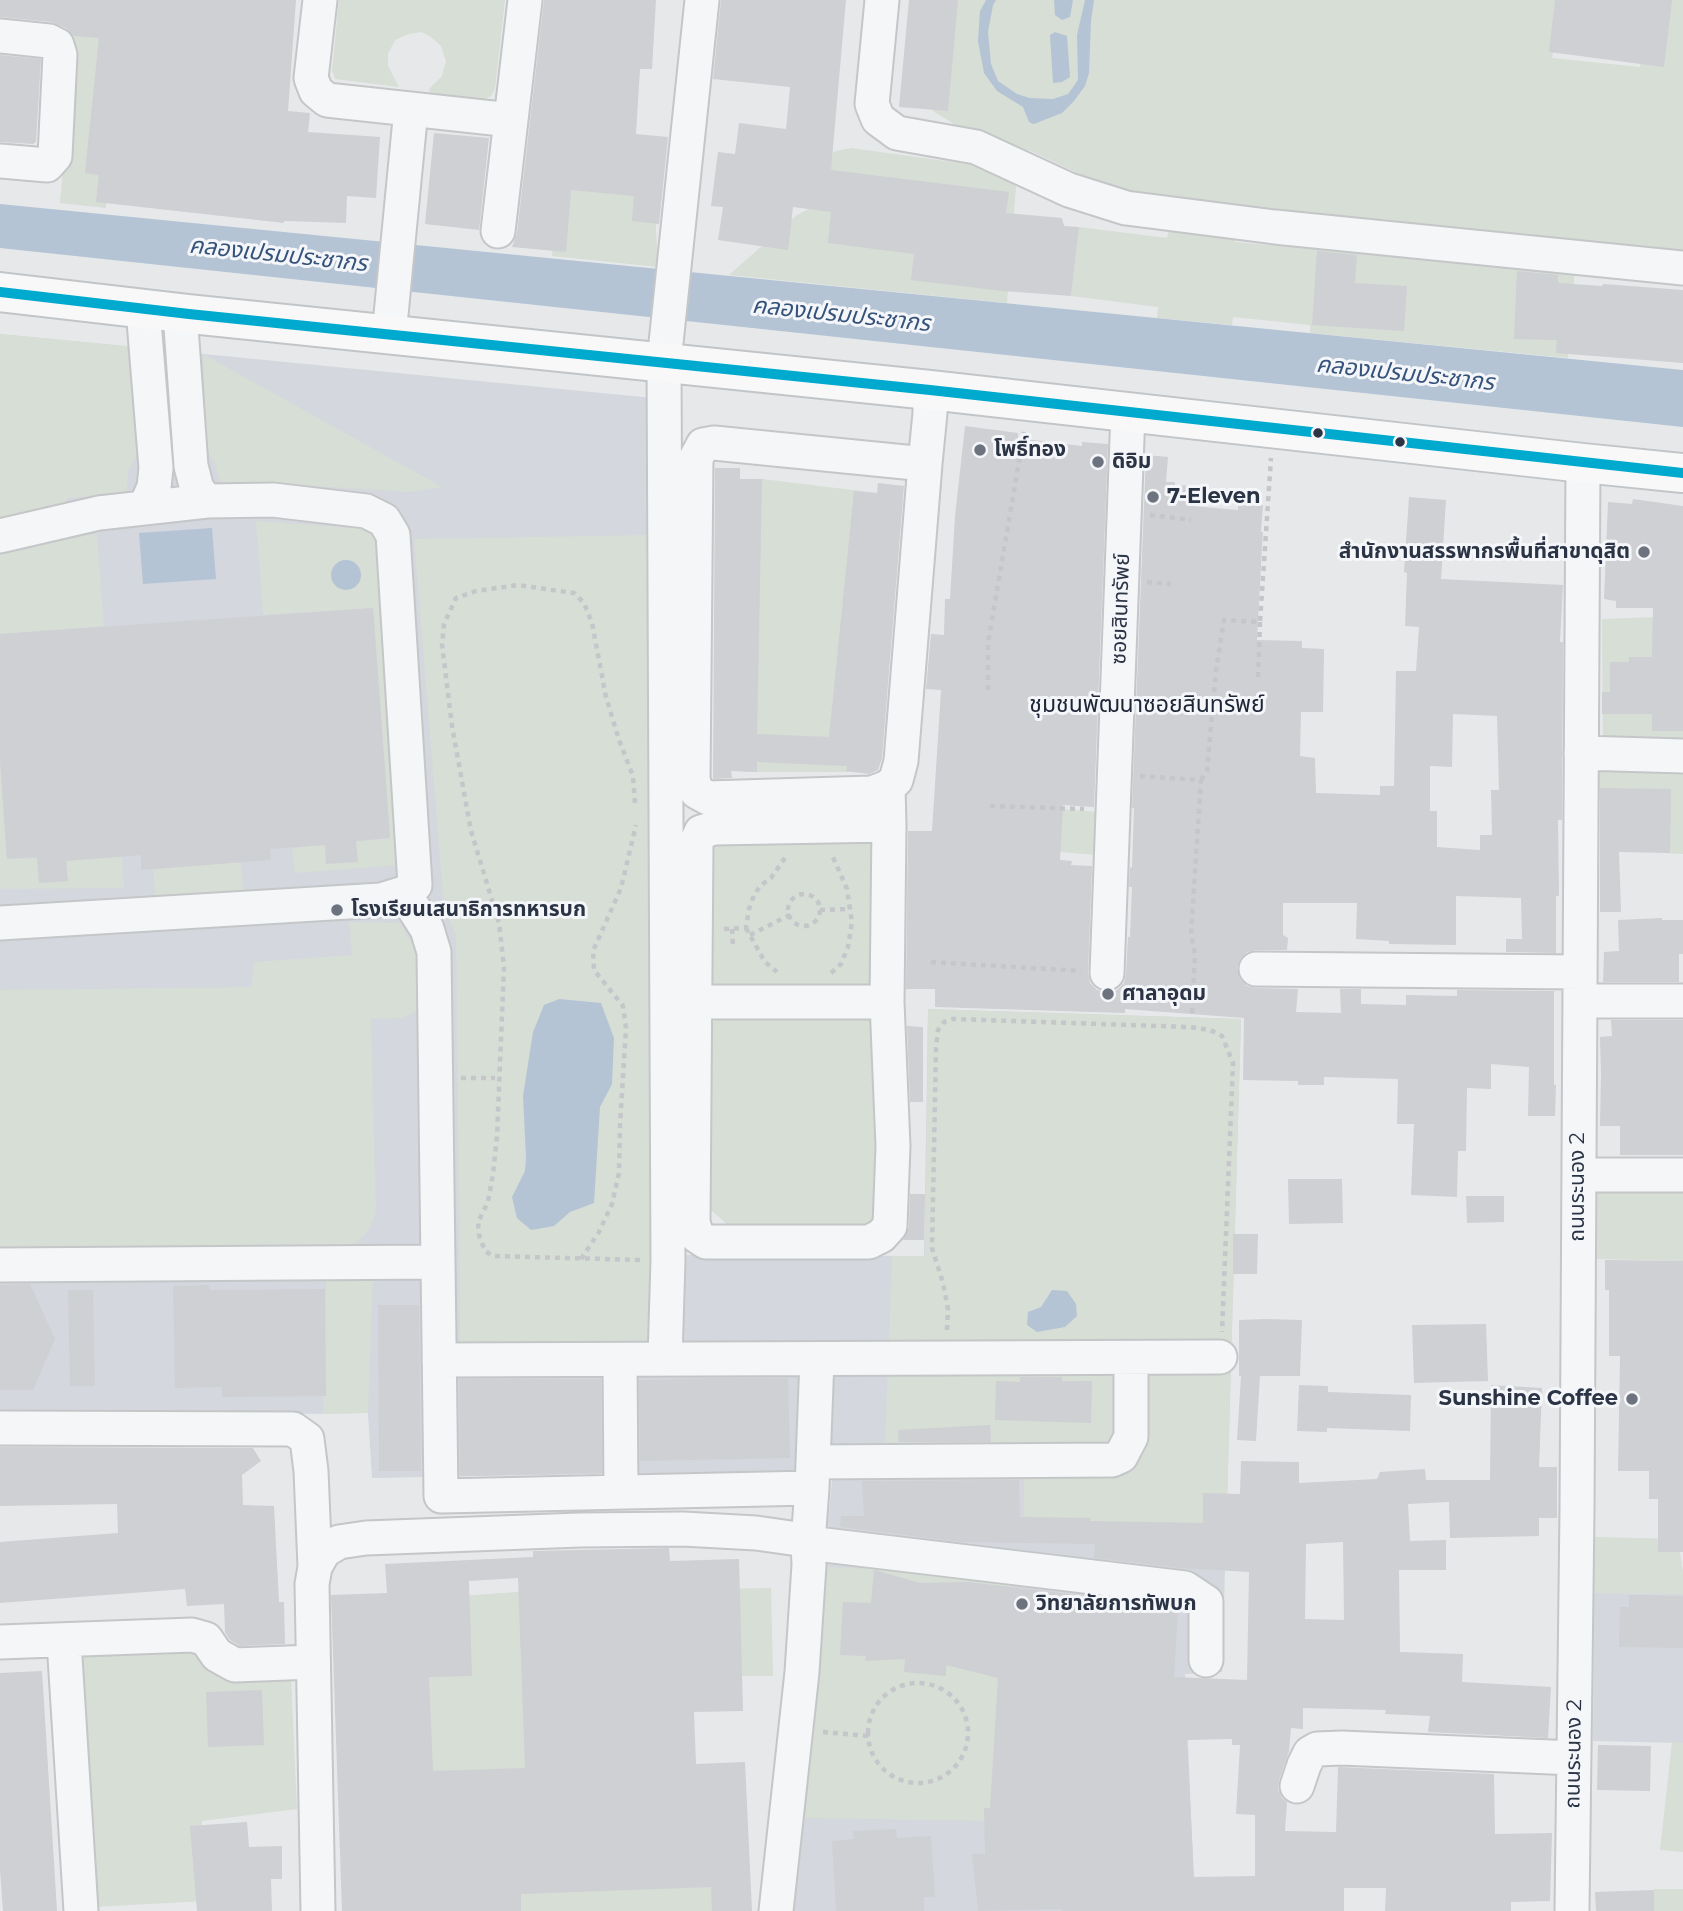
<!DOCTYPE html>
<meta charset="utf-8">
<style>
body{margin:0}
canvas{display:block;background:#e6e8ea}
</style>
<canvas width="1683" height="1911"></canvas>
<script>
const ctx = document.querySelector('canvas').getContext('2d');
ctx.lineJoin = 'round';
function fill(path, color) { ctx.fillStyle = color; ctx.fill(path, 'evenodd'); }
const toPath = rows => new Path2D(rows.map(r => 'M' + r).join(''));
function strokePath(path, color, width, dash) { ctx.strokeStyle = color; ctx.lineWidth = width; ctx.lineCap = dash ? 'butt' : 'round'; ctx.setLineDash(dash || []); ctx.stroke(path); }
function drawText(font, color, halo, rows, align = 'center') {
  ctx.font = font + ' Montserrat,"Noto Sans Thai",sans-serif'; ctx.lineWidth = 6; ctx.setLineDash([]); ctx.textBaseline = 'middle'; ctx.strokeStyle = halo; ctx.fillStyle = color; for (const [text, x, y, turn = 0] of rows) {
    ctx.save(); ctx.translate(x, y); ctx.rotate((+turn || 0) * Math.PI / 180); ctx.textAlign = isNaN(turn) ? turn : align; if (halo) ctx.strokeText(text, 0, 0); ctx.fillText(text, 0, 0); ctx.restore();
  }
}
fill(toPath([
 [0,334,673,400,682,1255,924,1256,928,1009,1241,1019,1222,1672,1185,1674,1193,1860,1116,1911,790,1911,833,1470,372,1478,368,1413,0,1418],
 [1594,1593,1683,1594,1683,1743,1593,1741]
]), '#d4d7dd');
fill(toPath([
 [77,0,121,0,106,208,60,203],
 [339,0,505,0,495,89,491,96,482,100,431,95,429,89,442,76,446,61,441,46,431,37,422,32,409,34,395,40,388,54,388,66,399,87,335,79,332,70],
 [933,0,1563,0,1552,58,1640,67,1646,0,1683,0,1683,251,1674,254,1390,220,1130,198,1031,151,970,134,933,111],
 [851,148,989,167,1016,186,1007,303,729,275,797,215,823,202,833,152],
 [562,157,653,172,658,267,552,256],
 [1079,227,1167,238,1169,229,1235,235,1235,242,1316,249,1318,241,1575,267,1568,358,1310,333,1310,325,1233,317,1232,325,1157,318,1158,307,1071,296],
 [0,334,127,346,137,455,128,471,127,494,68,498,63,504,48,506,0,519],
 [203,354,442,487,409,492,268,483,222,488,214,461,207,452],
 [762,479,877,493,860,772,744,772],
 [256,521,367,529,380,544,403,865,295,873,292,848,390,838,373,608,263,615],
 [97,533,104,626,0,634,0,554],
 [648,535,658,1337,648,1348,460,1347,456,936,444,908,414,539],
 [1683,616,1683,747,1603,748,1602,619],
 [0,760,7,859,122,857,124,888,0,889],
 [1598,763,1683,768,1683,854,1665,853,1664,805,1598,798],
 [988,804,1099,812,1096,855,1050,851],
 [712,839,874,841,871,988,707,987],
 [241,862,244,896,155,899,153,869],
 [349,922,400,923,416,951,419,1010,402,1018,371,1019,376,1212,370,1228,358,1242,343,1249,0,1252,0,990,251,987,254,962,352,955],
 [928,1009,1241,1019,1226,1536,1024,1524,1024,1468,884,1470,892,1256,925,1256],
 [864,1013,878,1028,878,1213,863,1227,730,1227,710,1209,709,1025,724,1014],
 [1597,1161,1683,1162,1683,1261,1596,1259],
 [373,1277,368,1413,323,1414,326,1281],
 [1594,1537,1678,1539,1683,1572,1683,1594,1594,1593],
 [827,1567,1017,1575,989,1821,805,1818],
 [771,1588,773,1676,715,1676,714,1589],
 [561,1589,741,1911,439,1911,416,1599],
 [194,1646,205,1667,236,1679,291,1675,297,1809,202,1821,204,1901,93,1907,76,1655],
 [1672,1742,1683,1743,1683,1852,1660,1850],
 [1654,1889,1683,1889,1683,1911,1592,1911,1653,1910]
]), '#d6ded6');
fill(toPath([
 [986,0,996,0,993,5,988,32,991,64,998,81,1017,94,1030,98,1053,99,1068,94,1078,80,1077,35,1085,0,1094,0,1091,21,1089,73,1085,86,1074,101,1062,113,1034,124,1029,122,1023,107,997,91,984,73,978,41,980,11],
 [1054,0,1073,0,1070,17,1062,20,1055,15],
 [1055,32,1067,36,1070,77,1062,82,1053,83,1050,35],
 [0,204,1683,370,1683,427,0,248],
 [212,528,216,579,143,584,139,533],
 '331 575a15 15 0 1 1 30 0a15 15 0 1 1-30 0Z',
 [559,999,601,1003,614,1038,612,1084,600,1107,594,1203,570,1212,554,1226,531,1230,517,1218,512,1197,525,1171,526,1158,523,1096,533,1032,544,1005],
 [1052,1290,1067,1291,1076,1304,1077,1316,1065,1327,1037,1332,1027,1325,1028,1312,1041,1307]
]), '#b4c4d5');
fill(toPath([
 [0,0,296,0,288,111,310,113,308,132,380,137,376,198,347,196,346,223,284,221,284,223,96,202,99,175,85,173,99,38,73,36,66,28,51,22,0,17],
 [544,0,656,0,652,69,640,69,636,134,668,137,659,224,632,221,634,196,571,190,566,252,512,247,517,233],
 [721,0,846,0,831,170,1009,192,1006,213,1062,218,1064,226,1079,227,1071,296,1003,291,911,280,914,254,828,243,831,212,793,207,788,250,718,240,723,207,711,206,718,152,735,154,739,123,786,129,790,87,713,79],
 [909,0,958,0,948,111,899,107],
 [1555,0,1672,0,1664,67,1549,52],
 [0,55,41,59,36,142,33,144,0,142],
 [434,133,489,138,479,230,425,224],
 [1317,251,1357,255,1355,283,1407,286,1404,331,1312,325],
 [1517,271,1558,275,1558,283,1602,286,1603,284,1683,290,1683,363,1556,353,1557,340,1514,339],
 [965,426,1018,433,1018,438,1082,446,1082,442,1108,444,1094,807,1063,805,1060,860,1072,861,1071,865,1092,866,1088,973,1090,983,1097,990,1106,992,1117,990,1124,983,1126,974,1128,937,1130,937,1132,887,1129,887,1130,867,1132,868,1134,808,1132,808,1146,455,1168,457,1166,482,1175,482,1175,485,1194,486,1193,506,1238,510,1238,503,1263,505,1261,532,1263,532,1262,547,1257,640,1302,641,1302,648,1324,649,1323,712,1301,712,1300,756,1315,758,1316,793,1380,795,1380,786,1394,786,1396,671,1416,671,1419,627,1405,626,1407,573,1404,572,1409,497,1446,500,1441,579,1563,585,1560,642,1563,642,1562,820,1558,820,1559,896,1556,896,1556,953,1506,952,1506,939,1522,939,1521,898,1456,896,1456,945,1389,944,1389,941,1356,939,1357,903,1283,903,1283,935,1288,938,1287,950,1256,950,1247,952,1240,959,1237,968,1240,979,1247,986,1256,988,1298,989,1296,1012,1341,1013,1340,989,1361,989,1361,1004,1406,1005,1406,995,1457,996,1457,990,1554,991,1554,1085,1556,1085,1555,1116,1528,1116,1529,1067,1491,1064,1491,1089,1467,1088,1466,1151,1458,1151,1457,1197,1411,1195,1414,1124,1397,1124,1398,1079,1324,1077,1324,1085,1298,1085,1298,1081,1243,1080,1244,1018,1125,1009,1125,1013,935,1007,935,989,906,989,908,831,932,831,941,690,926,689,931,634,944,635,945,599,950,599,955,516],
 [1453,714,1497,716,1499,790,1491,790,1492,835,1480,835,1480,850,1437,847,1437,811,1430,811,1430,766,1452,767],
 [715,468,740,468,740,479,762,479,757,734,829,737,854,491,877,493,878,483,904,486,882,758,878,770,869,774,846,771,847,766,757,762,757,772,731,771,732,778,713,779],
 [1633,499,1683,506,1683,731,1652,731,1652,714,1602,714,1602,692,1610,692,1610,662,1629,662,1629,657,1652,657,1653,608,1616,608,1616,601,1604,599,1608,502,1632,504],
 [373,608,390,838,356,841,358,862,326,864,325,845,270,849,271,860,141,870,141,855,66,861,68,881,39,883,37,857,7,859,0,760,0,634],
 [1600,788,1671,789,1670,853,1619,852,1621,912,1600,912],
 [1662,918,1662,920,1683,920,1683,954,1679,954,1679,982,1603,982,1604,952,1619,951,1618,920],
 [1611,1020,1683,1020,1683,1155,1620,1155,1620,1126,1600,1126,1601,1074,1600,1037,1612,1036],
 [907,1026,923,1027,923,1102,910,1102],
 [1288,1179,1342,1179,1343,1223,1289,1224],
 [910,1194,925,1194,924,1240,903,1240,909,1227],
 [1466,1196,1504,1196,1504,1222,1467,1223],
 [1233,1234,1258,1234,1257,1274,1233,1274],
 [1605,1260,1683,1261,1683,1552,1658,1552,1658,1499,1649,1499,1649,1471,1618,1471,1620,1356,1609,1356,1609,1290,1605,1290],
 [30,1284,55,1339,33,1390,0,1390,0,1285],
 [209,1285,210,1290,325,1289,326,1396,222,1397,222,1387,175,1388,173,1286],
 [68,1290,93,1290,95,1386,70,1386],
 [378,1305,419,1305,421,1471,379,1471],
 [1266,1319,1302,1320,1300,1376,1260,1376,1256,1441,1237,1440,1241,1376,1239,1376,1239,1320],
 [1486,1324,1488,1381,1414,1383,1412,1325],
 [1020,1377,1062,1377,1062,1381,1092,1381,1091,1423,995,1420,996,1381,1020,1382],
 [716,1378,788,1378,790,1458,640,1461,639,1380],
 [459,1379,601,1379,602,1473,460,1476],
 [1299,1385,1328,1386,1328,1392,1411,1395,1410,1431,1327,1428,1327,1432,1297,1431],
 [1491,1385,1542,1388,1539,1467,1557,1467,1557,1518,1539,1518,1539,1536,1450,1538,1449,1502,1408,1504,1410,1541,1446,1540,1446,1570,1399,1570,1400,1652,1463,1654,1462,1682,1551,1687,1548,1738,1428,1732,1430,1716,1385,1714,1386,1710,1303,1708,1303,1729,1291,1728,1289,1751,1279,1780,1278,1789,1282,1798,1287,1802,1285,1831,1336,1832,1338,1767,1494,1774,1495,1834,1552,1833,1550,1901,1511,1902,1511,1911,1385,1911,1386,1888,1344,1888,1344,1911,1062,1911,1062,1909,978,1911,972,1854,985,1854,984,1808,990,1808,998,1678,946,1665,946,1676,904,1672,905,1659,865,1661,866,1656,840,1655,843,1602,871,1603,874,1570,920,1583,969,1582,1178,1607,1174,1677,1247,1680,1249,1572,1181,1568,1094,1558,1095,1544,961,1542,840,1527,841,1516,864,1516,862,1481,1019,1480,1020,1517,1091,1518,1090,1521,1203,1523,1203,1493,1240,1494,1241,1461,1299,1462,1299,1483,1377,1479,1380,1472,1425,1469,1426,1480,1490,1480],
 [1343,1542,1344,1620,1305,1619,1306,1544],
 [1232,1739,1232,1745,1240,1745,1236,1814,1255,1815,1255,1876,1194,1877,1187,1740],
 [990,1425,991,1442,899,1442,898,1430],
 [0,1447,253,1448,261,1461,242,1475,243,1505,274,1506,279,1602,284,1602,285,1644,240,1646,230,1640,225,1632,224,1604,187,1606,185,1589,0,1603,0,1542,118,1533,117,1504,0,1506],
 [669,1548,670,1561,739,1559,743,1711,694,1712,696,1764,745,1762,752,1911,712,1911,711,1887,521,1894,521,1911,342,1911,331,1595,387,1593,385,1564,533,1557,533,1551],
 [518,1578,525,1768,433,1771,429,1677,472,1676,469,1581],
 [1629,1595,1683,1596,1683,1648,1619,1647,1620,1607,1629,1607],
 [42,1671,57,1911,3,1911,0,1870,0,1673],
 [262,1690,264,1745,208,1747,206,1692],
 [1598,1745,1651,1746,1650,1791,1597,1790],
 [247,1822,249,1847,282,1846,282,1879,271,1879,272,1911,197,1911,190,1826],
 [896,1829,897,1838,931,1836,935,1897,924,1897,924,1911,836,1911,832,1841,854,1839,853,1831],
 [1654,1890,1654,1911,1596,1911,1595,1892]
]), '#ced0d3');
const minor = toPath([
 [320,0,311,78,316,91,327,100,511,120],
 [882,0,872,104,878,119,897,133,976,147,1069,190,1126,208,1275,227,1683,268],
 [0,36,49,41,57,45,60,55,55,156,47,165,0,161],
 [498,231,525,0],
 [143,309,156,468,154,487,145,508],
 [180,313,191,466,197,489,207,501],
 [389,335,411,109],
 [925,464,714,443,703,445,696,458,693,780,697,792,708,798,872,793,888,787,896,780,901,761,925,464,930,413,930,390],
 [0,536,99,513,207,501,273,500,366,511,384,520,393,535,415,885,404,893,381,900,0,923],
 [1581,753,1683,756],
 [888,787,889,825,887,1002,893,1146,890,1226,881,1236,869,1242,706,1242,697,1236,693,1222,696,843,701,832,714,828,889,825],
 [404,893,427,929,434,952,441,1496,812,1488],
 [1256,969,1580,972],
 [1107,973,1128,412],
 [1580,1001,1683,1001],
 [694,1002,887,1002],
 [1579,1175,1683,1175],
 [0,1265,438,1262],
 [665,1359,668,1260,664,362,702,0],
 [817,1359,812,1488,808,1543,1185,1588,1206,1602,1206,1660],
 [439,1360,1220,1357],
 [620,1360,621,1492],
 [0,1428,293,1429,307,1439,311,1471,315,1567],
 [813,1462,1112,1460,1121,1456,1131,1437,1131,1358],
 [64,1641,81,1911],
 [0,1642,192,1635,206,1639,217,1655,235,1665,313,1662],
 [1297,1786,1304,1765,1310,1753,1317,1749,1342,1748,1574,1758],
 [318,1911,312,1584,315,1567,324,1551,339,1542,366,1538,580,1530,683,1529,756,1533,798,1539,808,1543,809,1565,802,1672,776,1911],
 [1572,1911,1577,1510,1583,463]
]);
const major = toPath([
 [0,292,189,314,930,390,1583,463,1683,473]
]);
strokePath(minor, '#c4c6c8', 37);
strokePath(major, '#c2c5c8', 42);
strokePath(toPath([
 [1150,515,1191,520],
 [1147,582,1171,584],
 [1258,677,1260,622],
 [988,690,988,643,1024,432],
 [1140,776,1201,780,1191,934,1195,954,1192,1015],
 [1201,780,1207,771,1216,670,1224,620,1260,622,1271,458],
 [635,803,633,776,619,740,606,697,592,623,584,603,574,593,518,585,476,591,456,598,444,624,442,644,452,726,471,831,499,923,504,967,497,1136,493,1174,488,1202,478,1222,479,1235,485,1251,493,1256,642,1260],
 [990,806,1084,809],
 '788 910a16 16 0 1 1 32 0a16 16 0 1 1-32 0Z',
 [820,910,850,909],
 [746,928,765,962,777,972],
 [724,929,746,928,749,909,754,895,761,885,771,878,787,855],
 [732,929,733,946],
 [750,935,790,915],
 [931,962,1081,971],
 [831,973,841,964,848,947,852,922,847,889,832,855],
 [461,1078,495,1078],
 [581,1259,599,1232,612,1204,619,1173,620,1125,626,1028,623,1006,594,970,593,951,621,888,636,825],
 [947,1330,948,1309,943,1283,932,1248,936,1048,938,1030,944,1022,953,1019,1189,1027,1210,1030,1222,1036,1233,1063,1222,1332],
 '868 1733a50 50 0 1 1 100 0a50 50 0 1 1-100 0Z',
 [823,1732,868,1736]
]), '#c5c6ca', 4.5, [5, 5]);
strokePath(minor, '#f5f6f7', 33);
strokePath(major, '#f8f8f8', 38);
strokePath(toPath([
 [0,292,189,314,930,390,1683,473]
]), '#00a9ce', 10);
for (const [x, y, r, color] of [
 [1318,433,6,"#2b3445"],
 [1400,442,6,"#2b3445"],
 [980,450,7,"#6c737f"],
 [1098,462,7,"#6c737f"],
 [1153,497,7,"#6c737f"],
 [1644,552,7,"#6c737f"],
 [337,910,7,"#6c737f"],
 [1108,994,7,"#6c737f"],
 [1632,1399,7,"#6c737f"],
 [1022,1604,7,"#6c737f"]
]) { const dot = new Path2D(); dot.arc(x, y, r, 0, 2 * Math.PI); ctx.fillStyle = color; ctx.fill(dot); strokePath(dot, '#f4f6f9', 2.5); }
drawText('bold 21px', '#2b3445', '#f4f6f9', [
 ["โพธิ์ทอง",994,450],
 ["ดิอิม",1112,462],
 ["7-Eleven",1167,497],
 ["สำนักงานสรรพากรพื้นที่สาขาดุสิต",1630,552,"right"],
 ["โรงเรียนเสนาธิการทหารบก",351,910],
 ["ศาลาอุดม",1122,994],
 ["Sunshine Coffee",1618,1399,"right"],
 ["วิทยาลัยการทัพบก",1036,1604]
], 'left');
drawText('21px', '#2b3445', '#f4f6f9', [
 ["ซอยสินทรัพย์",1121,609,-88],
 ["ถนนระนอง 2",1578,1187,-90],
 ["ถนนระนอง 2",1574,1754,-89]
]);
drawText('italic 23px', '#34527a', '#f4f6f9', [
 ["คลองเปรมประชากร",278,255,6],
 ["คลองเปรมประชากร",841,315,6],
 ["คลองเปรมประชากร",1405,374,6]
]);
drawText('23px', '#1d2536', '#f4f6f9', [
 ["ชุมชนพัฒนาซอยสินทรัพย์",1147,705]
]);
</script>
